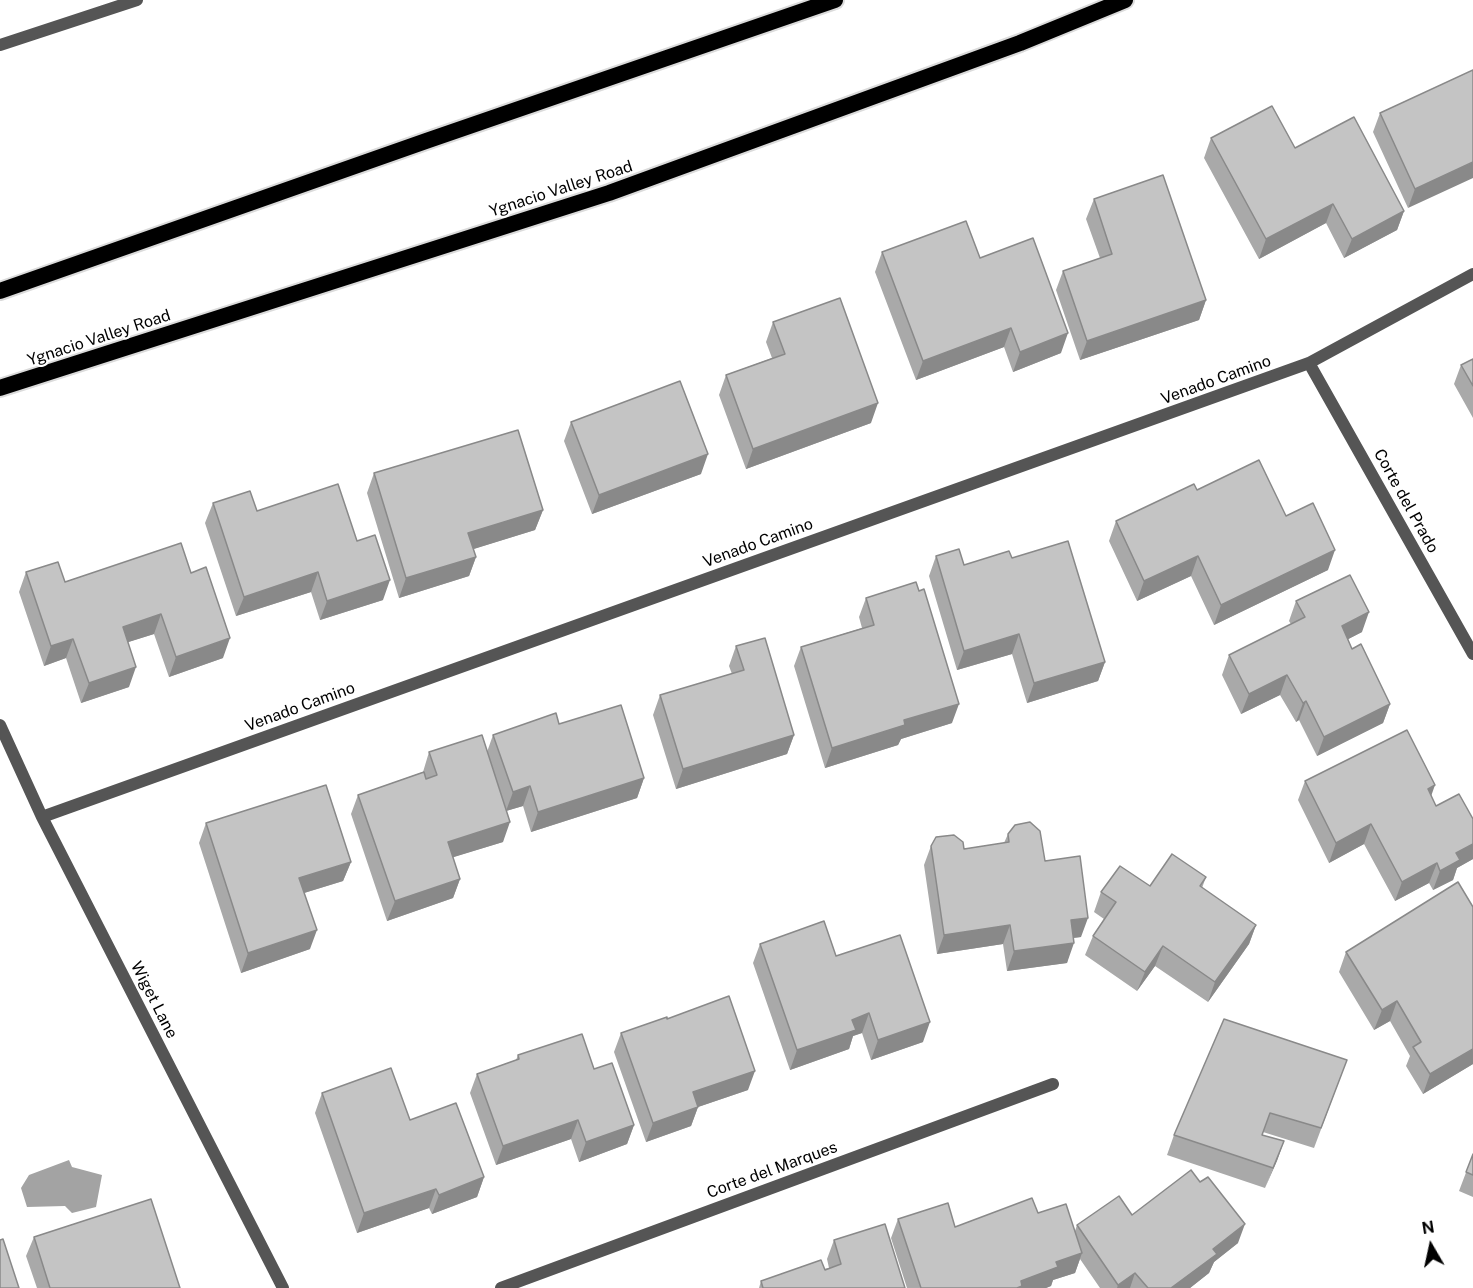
<!DOCTYPE html>
<style>
body{margin:0}
#map{position:relative;width:1473px;height:1288px;overflow:hidden;background:#fff;font-family:"Public Sans",sans-serif}
canvas{display:block}
.north{position:absolute;left:1401px;top:1216px;width:60px;height:60px;-webkit-text-stroke:4px #fff;paint-order:stroke;rotate:351deg;font-size:16px;font-weight:700;line-height:24px;text-align:center;color:#000}
.north::after{content:'';display:block;margin:auto;width:21px;height:27px;background:#000;clip-path:polygon(50% 0,100% 100%,50% 72%,0 100%)}
</style>
<div id="map">
<canvas width="1473" height="1288"></canvas>
<div class="north">N</div>
</div>
<script>
const ctx = document.querySelector('canvas').getContext('2d');
ctx.lineJoin = 'round';
function fill(path, color) { ctx.fillStyle = color; ctx.fill(path, 'evenodd'); }
const toPath = rows => new Path2D(rows.map(r => 'M' + r).join(''));
function strokePath(path, color, width, dash) { ctx.strokeStyle = color; ctx.lineWidth = width; ctx.lineCap = dash ? 'butt' : 'round'; ctx.setLineDash(dash || []); ctx.stroke(path); }
function drawText(font, color, halo, rows, align = 'center') {
  ctx.font = font + ' "Public Sans",sans-serif'; ctx.lineWidth = 4.5; ctx.setLineDash([]); ctx.textBaseline = 'middle'; ctx.strokeStyle = halo; ctx.fillStyle = color; for (const [text, x, y, turn = 0] of rows) {
    ctx.save(); ctx.translate(x, y); ctx.rotate((+turn || 0) * Math.PI / 180); ctx.textAlign = isNaN(turn) ? turn : align; if (halo) ctx.strokeText(text, 0, 0); ctx.fillText(text, 0, 0); ctx.restore();
  }
}
fill(toPath([
 [69,1160,72,1167,102,1175,96,1207,72,1213,65,1206,27,1207,21,1188,29,1175]
]), '#a3a3a3');
const trunk = toPath([
 [0,291,426,141,835,0],
 [0,388,609,193,1020,43,1125,0]
]);
strokePath(trunk, '#dbdbdb', 20);
strokePath(toPath([
 [0,45,137,0]
]), '#555', 12);
strokePath(toPath([
 [1309,363,1473,654],
 [0,725,42,817,283,1288],
 [42,817,1309,363,1473,274],
 [501,1288,1053,1084]
]), '#555', 12);
strokePath(trunk, '#000', 16);
fill(toPath([
 [1473,70,1408,208,1373,132,1380,113],
 [1211,138,1295,148,1404,211,1397,230,1344,258,1326,223,1259,259,1204,158],
 [1094,199,1206,300,1199,320,1080,360,1056,290,1063,271,1100,258,1086,219],
 [882,252,980,258,1061,353,1013,372,1004,347,916,380,875,272],
 [773,322,871,423,746,469,719,395,726,375,772,358,766,342],
 [1473,359,1473,418,1454,384,1461,365],
 [571,422,701,474,592,514,564,441],
 [374,473,543,510,535,530,473,549,476,557,469,576,399,598,367,493],
 [1197,490,1286,516,1328,570,1214,625,1191,576,1137,601,1109,541,1116,521],
 [213,503,257,511,357,541,383,600,320,620,311,592,236,616,205,523],
 [936,556,964,565,1012,558,1105,662,1098,681,1027,703,1012,654,957,670,929,576],
 [26,572,65,582,191,573,223,658,169,677,154,634,128,642,129,687,81,703,66,658,44,666,19,592],
 [866,598,952,723,901,739,898,745,825,768,794,666,801,647,862,628,859,617],
 [1296,601,1362,632,1348,639,1352,649,1390,704,1383,723,1317,756,1299,720,1296,722,1280,695,1241,714,1222,675,1229,655,1291,624,1289,621],
 [736,646,794,735,787,754,676,789,653,715,660,695,732,674,729,666],
 [559,724,644,778,637,798,531,832,523,806,506,811,503,842,453,857,460,879,453,898,387,921,351,814,358,795,423,772,429,752,487,752,493,735],
 [1305,781,1431,795,1436,806,1473,819,1473,859,1457,868,1453,880,1433,890,1429,883,1395,901,1364,844,1329,863,1298,800],
 [206,823,351,862,343,881,304,893,310,949,241,973,199,843],
 [1008,834,1045,861,1081,937,1073,938,1067,963,1007,971,1003,944,937,954,924,865,931,846,964,849,1004,843],
 [1206,877,1202,888,1256,925,1249,944,1208,1002,1155,966,1137,991,1085,955,1093,936,1104,919,1094,912,1101,892,1150,886],
 [760,944,836,956,923,1042,871,1060,862,1033,853,1036,849,1049,790,1070,753,963],
 [1346,952,1473,1064,1423,1094,1406,1066,1410,1056,1390,1021,1374,1030,1339,972],
 [667,1019,748,1090,698,1107,691,1126,646,1142,614,1052,621,1033],
 [518,1055,594,1069,634,1125,627,1144,579,1162,571,1139,496,1165,470,1093,477,1074,516,1060],
 [1347,1060,1314,1148,1263,1132,1262,1135,1284,1141,1265,1188,1167,1155,1174,1135],
 [322,1093,410,1120,484,1177,477,1197,432,1214,429,1208,357,1233,315,1113],
 [1473,1154,1473,1197,1459,1191],
 [1038,1213,1075,1231,1077,1225,1132,1215,1238,1243,1214,1262,1209,1273,1190,1288,1100,1288,1080,1259,1075,1273,1053,1280,1051,1286,1046,1288,907,1288,891,1238,898,1219,955,1227],
 [34,1237,180,1288,37,1288,26,1256],
 [834,1240,905,1288,759,1288,761,1281,829,1268,827,1259]
]), '#a9a9a9');
fill(toPath([
 [1473,162,1473,178,1408,208,1415,189],
 [1333,204,1326,223,1259,259,1266,239],
 [1404,211,1397,230,1344,258,1352,239],
 [1206,300,1199,320,1080,360,1087,341],
 [1011,328,1004,347,916,380,923,361],
 [1068,333,1061,353,1013,372,1020,352],
 [878,403,871,423,746,469,753,449],
 [708,454,701,474,592,514,599,495],
 [543,510,535,530,461,553,468,533],
 [1335,550,1328,570,1214,625,1221,605],
 [1198,556,1191,576,1137,601,1144,581],
 [476,557,469,576,399,598,406,578],
 [318,572,311,592,236,616,244,597],
 [390,580,383,600,320,620,327,601],
 [1369,612,1362,632,1335,646,1342,626],
 [161,614,154,634,116,646,123,627],
 [1019,634,1012,654,957,670,964,651],
 [230,638,223,658,169,677,176,657],
 [73,639,66,658,44,666,51,646],
 [1105,662,1098,681,1027,703,1034,683],
 [136,667,129,687,81,703,89,683],
 [1287,675,1280,695,1241,714,1249,694],
 [1306,701,1299,720,1296,722,1303,703],
 [959,704,952,723,901,739,898,745,825,768,832,748,904,720],
 [1390,704,1383,723,1317,756,1324,737],
 [794,735,787,754,676,789,683,769],
 [644,778,637,798,531,832,538,812],
 [1435,785,1428,805,1428,789],
 [530,786,523,806,506,811,513,792],
 [510,822,503,842,441,861,448,842],
 [1371,824,1364,844,1329,863,1336,843],
 [1473,844,1473,859,1457,868,1453,880,1433,890,1440,871,1456,853],
 [351,862,343,881,291,897,299,878],
 [1437,863,1429,883,1395,901,1402,882],
 [460,879,453,898,387,921,395,901],
 [1088,918,1081,937,1064,939,1071,920],
 [1010,925,1003,944,937,954,944,935],
 [1256,925,1249,944,1208,1002,1215,982],
 [317,930,310,949,241,973,248,953],
 [1074,943,1067,963,1007,971,1014,951],
 [1163,946,1155,966,1137,991,1145,972],
 [1397,1001,1390,1021,1374,1030,1382,1010],
 [869,1013,862,1033,853,1036,849,1049,790,1070,797,1050,852,1020],
 [930,1022,923,1042,871,1060,878,1040],
 [1473,1049,1473,1064,1423,1094,1430,1074],
 [755,1071,748,1090,698,1107,691,1126,646,1142,653,1123,693,1092],
 [578,1120,571,1139,496,1165,503,1146],
 [634,1125,627,1144,579,1162,586,1142],
 [1284,1141,1277,1161,1265,1188,1273,1168],
 [484,1177,477,1197,432,1214,439,1195],
 [436,1189,429,1208,357,1233,364,1213],
 [1245,1224,1238,1243,1214,1262,1209,1273,1190,1288,1171,1288,1213,1249],
 [1082,1253,1075,1273,1053,1280,1051,1286,1046,1288,1017,1288,1021,1281,1056,1262],
 [1135,1273,1130,1288,1117,1288,1118,1285]
]), '#898989');
const building = toPath([
 [1473,70,1473,162,1415,189,1380,113,1473,70],
 [1272,106,1295,148,1354,117,1404,211,1352,239,1333,204,1266,239,1211,138,1272,106],
 [1163,175,1206,300,1087,341,1063,271,1112,254,1094,199,1163,175],
 [966,221,980,258,1033,238,1068,333,1020,352,1011,328,923,361,882,252,966,221],
 [840,298,878,403,753,449,726,375,785,354,773,322,840,298],
 [1473,359,1473,386,1461,365,1473,359],
 [680,381,708,454,599,495,571,422,680,381],
 [518,430,543,510,468,533,476,557,406,578,374,473,518,430],
 [1259,460,1286,516,1313,503,1335,550,1221,605,1198,556,1144,581,1116,521,1194,484,1197,490,1259,460],
 [338,484,357,541,375,535,390,580,327,601,318,572,244,597,213,503,250,491,257,511,338,484],
 [1068,541,1105,662,1034,683,1019,634,964,651,936,556,959,549,964,565,1009,551,1012,558,1068,541],
 [181,543,191,573,206,567,230,638,176,657,161,614,123,627,136,667,89,683,73,639,51,646,26,572,58,562,65,582,181,543],
 [1350,575,1369,612,1342,626,1352,649,1361,644,1390,704,1324,737,1306,701,1303,703,1287,675,1249,694,1229,655,1305,617,1296,601,1350,575],
 [916,582,919,591,924,589,959,704,904,720,905,725,832,748,801,647,874,625,866,598,916,582],
 [765,638,794,735,683,769,660,695,744,670,736,646,765,638],
 [621,705,644,778,538,812,530,786,513,792,493,735,556,713,559,724,621,705],
 [1407,730,1435,785,1428,789,1436,806,1459,794,1473,819,1473,844,1456,853,1460,860,1440,871,1437,863,1402,882,1371,824,1336,843,1305,781,1407,730],
 [482,735,510,822,448,842,460,879,395,901,358,795,424,772,426,779,437,775,429,752,482,735],
 [326,785,351,862,299,878,317,930,248,953,206,823,326,785],
 [1030,822,1040,831,1045,861,1080,856,1088,918,1071,920,1074,943,1014,951,1010,925,944,935,931,846,936,837,954,835,963,842,964,849,1009,842,1008,834,1015,825,1030,822],
 [1172,854,1206,877,1200,886,1256,925,1215,982,1163,946,1145,972,1093,936,1116,902,1101,892,1120,866,1150,886,1172,854],
 [1458,882,1473,907,1473,1049,1430,1074,1413,1047,1421,1042,1397,1001,1382,1010,1346,952,1458,882],
 [824,921,836,956,900,935,930,1022,878,1040,869,1013,852,1020,856,1030,797,1050,760,944,824,921],
 [729,996,755,1071,693,1092,698,1107,653,1123,621,1033,667,1017,667,1019,729,996],
 [1224,1019,1347,1060,1321,1128,1270,1113,1262,1135,1284,1141,1273,1168,1174,1135,1224,1019],
 [582,1034,594,1069,612,1063,634,1125,586,1142,578,1120,503,1146,477,1074,519,1059,518,1055,582,1034],
 [391,1068,410,1120,456,1103,484,1177,439,1195,436,1189,364,1213,322,1093,391,1068],
 [1473,1154,1473,1175,1466,1172,1473,1154],
 [1191,1170,1200,1182,1208,1177,1245,1224,1213,1249,1217,1254,1171,1288,1148,1288,1135,1273,1118,1285,1077,1225,1119,1196,1132,1215,1191,1170],
 [1032,1198,1038,1213,1066,1204,1082,1253,1056,1262,1058,1267,1021,1281,1022,1286,1017,1288,921,1288,898,1219,948,1203,955,1227,1032,1198],
 [151,1199,180,1288,50,1288,34,1237,151,1199],
 [885,1224,905,1288,763,1288,761,1281,821,1260,825,1270,841,1264,834,1240,885,1224],
 [3,1239,19,1288,0,1288,0,1240,3,1239]
]);
fill(building, '#c4c4c4');
strokePath(building, '#898989', 1.5);
drawText('16px', '#000', '#fff', [
 ["Ygnacio Valley Road",561,189,-18],
 ["Ygnacio Valley Road",99,338,-18],
 ["Venado Camino",1216,380,-20],
 ["Corte del Prado",1406,501,61],
 ["Venado Camino",758,543,-20],
 ["Venado Camino",300,707,-20],
 ["Wiget Lane",154,1000,63],
 ["Corte del Marques",772,1170,-20]
]);
</script>
